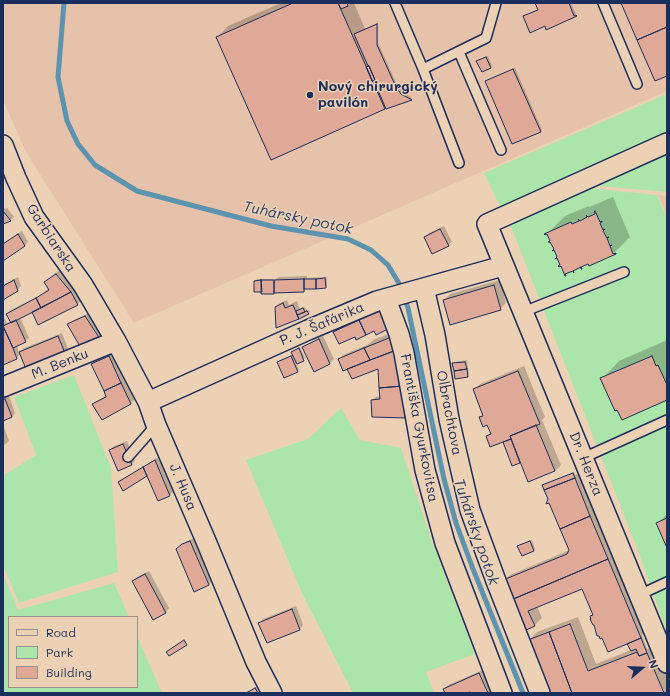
<!DOCTYPE html>
<meta charset="utf-8">
<style>
body{margin:0}
#map{position:relative;width:670px;height:696px;overflow:hidden;background:#edd1b4;font-family:Mali,sans-serif}
canvas{display:block}
.frame{position:absolute;inset:0;border:4px solid #1b2f5e;pointer-events:none}
.legend{position:absolute;left:8px;top:616px;width:130px;height:72px;box-sizing:border-box;background:#edd1b4;border:1px solid #999092;margin:0;padding:5px 7px;list-style:none;font-size:12px;color:#1b2f5e}
.legend li{display:flex;align-items:center;gap:8px;height:20px}
.legend b{width:20px;border:1px solid #999092}
.north{position:absolute;left:622px;top:648px;width:40px;height:40px;-webkit-text-stroke:3px #edd1b4;paint-order:stroke;rotate:71deg;font-size:11px;font-weight:700;line-height:16px;text-align:center;color:#1b2f5e}
.north::after{content:'';display:block;margin:auto;width:14px;height:18px;background:#1b2f5e;clip-path:polygon(50% 0,100% 100%,50% 72%,0 100%)}
</style>
<div id="map">
<canvas width="670" height="696"></canvas>
<div class="frame"></div>
<ul class="legend">
<li><b style="height:5px;background:#edd1b4"></b>Road</li>
<li><b style="height:11px;background:#ace5aa"></b>Park</li>
<li><b style="height:11px;background:#e0a997"></b>Building</li>
</ul>
<div class="north">N</div>
</div>
<script>
const ctx = document.querySelector('canvas').getContext('2d');
ctx.lineJoin = 'round';
function fill(path, color) { ctx.fillStyle = color; ctx.fill(path, 'evenodd'); }
const toPath = rows => new Path2D(rows.map(r => 'M' + r).join(''));
function strokePath(path, color, width, dash) { ctx.strokeStyle = color; ctx.lineWidth = width; ctx.lineCap = dash ? 'butt' : 'round'; ctx.setLineDash(dash || []); ctx.stroke(path); }
function drawText(font, color, halo, rows, align = 'center') {
  ctx.font = font + ' Mali,sans-serif'; ctx.lineWidth = 3; ctx.setLineDash([]); ctx.textBaseline = 'middle'; ctx.strokeStyle = halo; ctx.fillStyle = color; for (const [text, x, y, turn = 0] of rows) {
    ctx.save(); ctx.translate(x, y); ctx.rotate((+turn || 0) * Math.PI / 180); ctx.textAlign = isNaN(turn) ? turn : align; if (halo) ctx.strokeText(text, 0, 0); ctx.fillText(text, 0, 0); ctx.restore();
  }
}
fill(toPath([
 [3,3,667,3,667,91,134,323,26,152,3,100],
 [658,195,667,196,667,215]
]), '#e5c2a9');
fill(toPath([
 [667,94,667,192,589,185,506,219,484,173],
 [587,188,657,195,667,218,667,633,637,548,510,224],
 [74,375,111,468,118,572,19,603,3,565,3,476,36,455,14,397],
 [341,408,360,440,401,448,432,542,475,654,426,672,434,693,353,693,302,593,246,460,308,439],
 [3,574,18,610,114,583,129,617,9,617,9,687,137,687,137,636,162,693,3,693]
]), '#ace5aa');
fill(toPath([
 [281,3,354,3,365,29,378,23,378,43,397,85,403,92,412,98,411,99,387,108,386,107,384,109,217,38,228,26],
 [536,3,571,3,576,14,574,16,545,25,526,15,539,9],
 [488,56,492,66,482,71,478,61],
 [515,68,542,130,540,131,486,81,488,80],
 [613,197,630,237,613,254,589,265,548,233,565,216,589,206,589,207],
 [7,208,14,217,10,221,3,223,3,209],
 [444,226,452,242,448,245,425,237,429,233],
 [22,231,28,242,25,245,3,259,3,243],
 [64,267,81,301,77,304,32,311,20,317,29,338,25,341,17,346,19,353,24,348,62,333,68,349,64,352,21,354,16,358,3,364,3,314,7,323,11,321,7,314,11,310,41,295,49,288,45,282,53,275],
 [307,276,307,278,327,277,327,286,325,287,307,288,304,291,275,292,275,279,276,279,279,277],
 [18,277,21,286,17,290,3,298,3,285],
 [257,279,273,279,273,292,255,281],
 [500,280,506,303,500,309,444,300,450,294],
 [287,300,289,305,297,301,300,309,305,307,307,311,309,310,310,312,308,313,277,327,276,307,280,303],
 [385,306,374,330,355,336,334,332,338,328],
 [89,313,103,335,99,339,68,325,72,321],
 [402,329,408,414,405,417,372,400,376,397,381,396,379,367,348,368,339,359,343,355,369,344,373,340],
 [323,336,334,359,330,363,314,371,304,347,307,344],
 [667,340,667,399,602,379,619,361],
 [300,347,305,358,296,363,299,370,297,371,278,362,280,360,294,354,293,352],
 [113,353,135,399,131,403,102,419,93,405,97,401,107,395,92,364,96,360],
 [467,360,469,375,467,376,453,364,455,362],
 [524,366,545,417,542,420,561,465,555,471,521,461,513,465,503,441,487,436,491,432,488,424,481,418,484,414,474,390,480,384],
 [9,396,15,413,12,417,3,420,3,399],
 [3,424,9,441,3,446],
 [127,441,135,461,131,465,110,450,114,446],
 [159,457,174,491,170,495,158,500,148,475,119,483,123,479],
 [574,472,575,475,581,472,648,629,642,635,647,649,655,646,667,675,667,693,549,693,529,640,537,632,578,617,596,664,631,650,629,644,632,641,603,636,591,616,593,614,582,587,537,606,542,618,534,626,504,581,510,575,570,550,549,499,545,484],
 [667,514,667,545,658,523],
 [194,538,212,581,209,584,177,549,187,541],
 [532,540,535,549,534,550,520,545],
 [149,571,169,608,166,612,153,619,133,581,137,577],
 [296,606,303,625,300,629,260,623,263,619],
 [483,670,492,693,471,693,470,691,465,693,446,693,444,689,448,685],
 [259,685,263,693,246,693]
]), '#0003');
strokePath(toPath([
 [64,3,58,77,67,121,78,144,95,165,137,191,271,226,348,239,371,250,388,265,400,285,408,308,444,479,456,523,473,569,523,693]
]), '#5c93af', 5);
const building = toPath([
 [293,3,338,3,385,109,271,160,216,37,293,3],
 [338,3,347,3,348,6,341,9,338,3],
 [535,3,569,3,574,16,576,15,577,16,546,30,545,26,530,33,523,16,538,10,535,3],
 [621,3,667,3,667,27,637,40,621,3],
 [377,24,377,45,396,87,401,94,412,100,386,109,374,81,375,80,369,66,368,66,354,34,377,24],
 [667,27,667,76,655,81,637,40,667,27],
 [486,57,491,68,482,72,476,61,486,57],
 [369,66,375,80,372,81,366,67,369,66],
 [513,69,541,132,512,144,485,81,513,69],
 [3,211,11,221,3,224,3,211],
 [595,211,600,222,602,221,602,222,600,223,603,230,605,229,603,231,607,238,609,237,607,238,610,246,612,245,610,246,613,254,616,253,616,254,589,266,588,264,581,267,582,269,581,269,581,267,573,271,574,273,573,271,565,274,566,276,565,276,561,266,559,267,558,266,560,265,557,258,555,259,557,257,554,250,552,251,554,249,550,242,548,242,550,241,547,234,545,235,544,234,571,222,572,224,579,221,578,219,580,221,587,217,586,215,588,217,595,214,594,212,595,211],
 [440,229,449,246,432,254,424,237,440,229],
 [18,234,25,246,3,261,3,244,18,234],
 [56,274,71,292,41,308,36,298,49,290,44,282,56,274],
 [325,278,326,288,316,289,316,279,325,278],
 [304,279,304,292,274,293,274,280,304,279],
 [304,279,316,279,316,289,304,289,304,279],
 [14,280,18,291,3,300,3,286,14,280],
 [261,280,262,292,254,292,254,281,261,280],
 [261,280,274,280,274,294,261,294,261,280],
 [494,285,501,310,450,325,443,300,494,285],
 [71,292,78,305,38,325,32,312,71,292],
 [36,298,41,308,11,323,6,314,36,298],
 [283,303,285,308,293,305,299,319,276,328,275,307,283,303],
 [303,308,305,312,297,315,296,311,303,308],
 [381,309,390,328,376,335,374,331,366,335,359,320,381,309],
 [307,311,309,314,299,319,297,315,307,311],
 [85,316,100,339,81,348,67,324,85,316],
 [16,320,26,342,13,348,3,326,16,320],
 [359,320,366,335,356,340,355,337,339,344,333,332,359,320],
 [3,326,13,348,17,359,3,365,3,326],
 [58,336,65,353,26,369,19,352,58,336],
 [394,336,399,349,370,360,364,348,394,336],
 [319,339,330,364,314,372,302,347,319,339],
 [299,348,304,361,297,364,291,352,299,348],
 [364,348,370,360,343,371,338,359,364,348],
 [399,349,402,386,379,388,378,369,352,379,347,369,399,349],
 [109,356,121,383,104,391,91,364,109,356],
 [291,356,298,372,284,378,277,362,291,356],
 [652,356,656,366,658,365,667,385,667,400,622,420,617,410,615,411,600,378,652,356],
 [465,362,467,369,454,371,452,363,465,362],
 [467,369,468,377,455,379,454,371,467,369],
 [518,371,540,424,510,436,511,439,490,447,486,436,491,434,487,425,483,427,479,417,483,416,473,389,518,371],
 [121,383,131,404,102,420,92,404,106,397,104,391,121,383],
 [402,386,405,418,372,417,371,400,380,399,379,388,402,386],
 [5,399,12,417,3,421,3,400,5,399],
 [536,425,555,471,528,482,510,436,536,425],
 [511,439,520,463,512,466,503,442,511,439],
 [123,444,132,465,118,471,109,450,123,444],
 [155,460,170,496,158,501,143,467,155,460],
 [143,467,147,476,123,491,118,482,143,467],
 [573,473,575,478,544,490,542,485,573,473],
 [575,478,590,516,560,529,549,503,546,504,548,499,544,490,575,478],
 [590,516,608,559,511,600,503,580,567,554,569,550,560,529,590,516],
 [667,518,667,548,656,523,667,518],
 [190,541,209,585,194,592,176,549,182,544,190,541],
 [530,541,534,551,522,556,517,546,530,541],
 [608,559,641,638,608,652,602,638,600,639,599,636,597,636,594,625,593,625,590,619,591,619,590,616,593,615,582,589,528,611,535,626,524,631,511,600,608,559],
 [145,574,166,613,153,620,132,581,145,574],
 [292,609,300,630,267,643,258,623,292,609],
 [570,624,588,671,637,652,639,656,647,653,664,693,572,693,549,632,570,624],
 [549,632,572,693,548,693,528,640,549,632],
 [641,638,647,653,639,656,636,649,631,651,627,644,641,638],
 [184,640,187,645,169,656,166,652,184,640],
 [479,673,488,693,470,693,470,692,467,693,445,693,443,689,479,673],
 [255,688,258,693,246,693,255,688]
]);
fill(building, '#e0a997');
strokePath(building, '#1b2f5e', 1);
const lane = toPath([
 [395,3,423,69],
 [603,3,637,84],
 [459,52,501,150],
 [459,163,423,69,486,38,496,3],
 [523,312,624,272],
 [128,457,156,425],
 [583,458,667,420],
 [639,595,667,582]
]);
const street = toPath([
 [667,143,487,224,667,663],
 [3,145,16,178,34,217,83,285,116,341,148,402,156,425,206,541,256,662,272,693],
 [424,288,435,335,449,419,470,510,496,581,540,693],
 [386,299,399,334,404,353,425,470,445,543,502,693],
 [3,387,116,341],
 [148,402,308,330,377,301,503,266]
]);
strokePath(lane, '#1b2f5e', 12);
strokePath(street, '#1b2f5e', 22);
strokePath(lane, '#edd1b4', 9);
strokePath(street, '#edd1b4', 19);
for (const [x, y, r, color] of [
 [310,95,4,"#1b2f5e"]
]) { const dot = new Path2D(); dot.arc(x, y, r, 0, 2 * Math.PI); ctx.fillStyle = color; ctx.fill(dot); strokePath(dot, '#edd1b4', 1.5); }
drawText('bold 14px', '#1b2f5e', '#edd1b4', [
 ["Nový chirurgický",318,87],
 ["pavilón",318,103]
], 'left');
drawText('14px', '#1b2f5e', '#edd1b4', [
 ["Garbiarska",51,238,57],
 ["P. J. Šafárika",322,324,-23],
 ["M. Benku",60,364,-22],
 ["Olbrachtova",449,413,79],
 ["Františka Gyurkovitsa",419,428,79],
 ["Dr. Herza",586,464,68],
 ["J. Husa",183,487,67]
]);
drawText('italic 15px', '#26406c', '#edd1b4', [
 ["Tuhársky potok",298,218,12],
 ["Tuhársky potok",476,532,71]
]);
</script>
